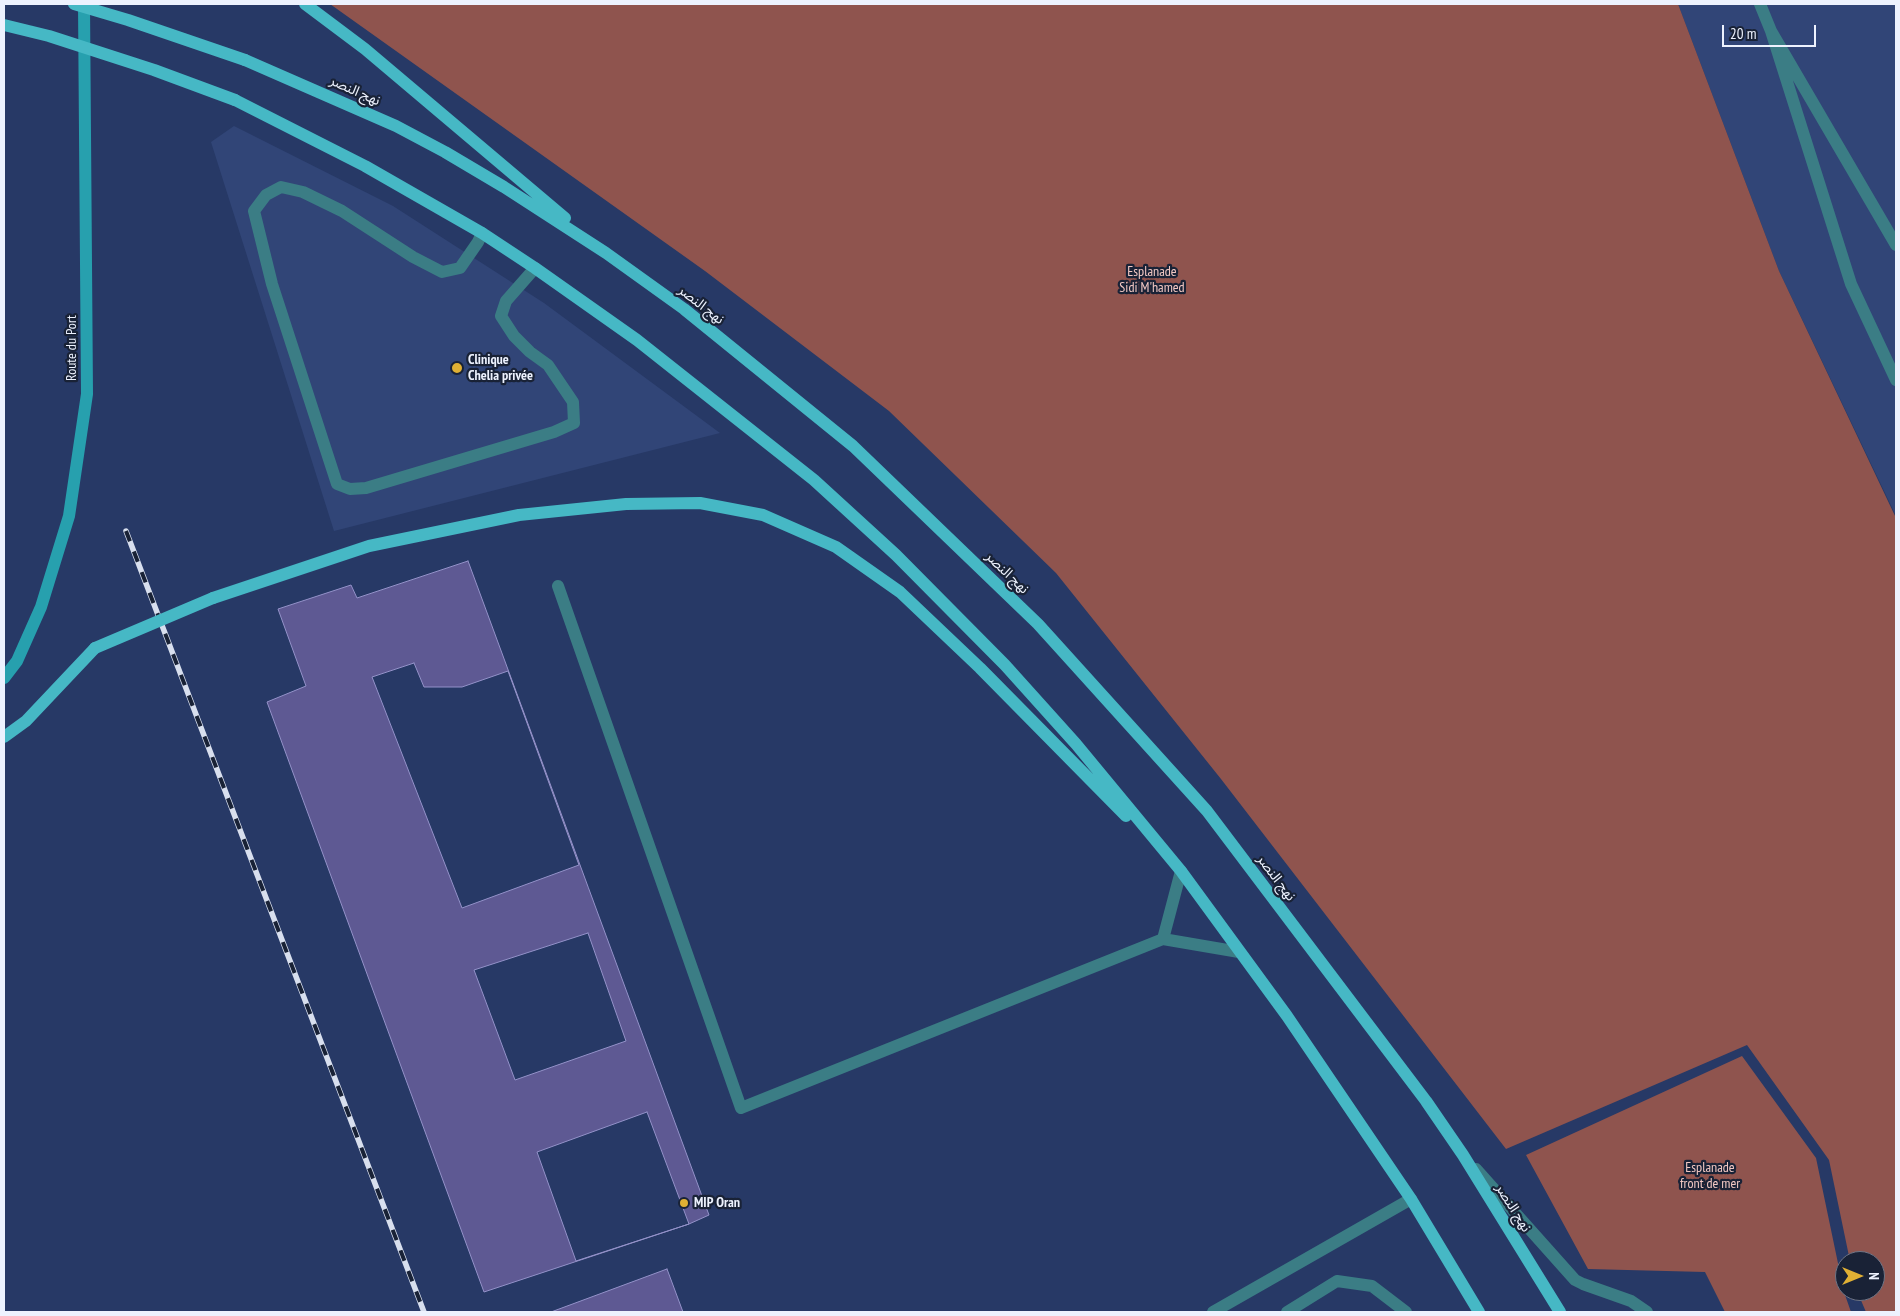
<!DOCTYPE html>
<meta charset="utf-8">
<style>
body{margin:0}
#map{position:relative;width:1900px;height:1316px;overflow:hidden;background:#273966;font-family:"PT Sans Narrow",sans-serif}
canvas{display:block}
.frame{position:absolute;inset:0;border:5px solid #edf2fe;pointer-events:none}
.north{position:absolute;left:1835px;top:1251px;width:50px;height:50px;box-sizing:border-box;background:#192236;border:1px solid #6e7586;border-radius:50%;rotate:90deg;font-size:14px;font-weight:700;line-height:20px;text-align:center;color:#edf2fe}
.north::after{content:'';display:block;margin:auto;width:18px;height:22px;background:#e0b034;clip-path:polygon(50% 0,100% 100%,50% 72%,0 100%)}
.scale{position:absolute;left:1722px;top:25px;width:94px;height:22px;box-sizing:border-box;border:2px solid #edf2fe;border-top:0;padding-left:6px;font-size:15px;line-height:18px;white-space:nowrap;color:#edf2fe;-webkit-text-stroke:4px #192236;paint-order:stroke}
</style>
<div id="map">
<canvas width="1900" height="1316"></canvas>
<div class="frame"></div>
<div class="north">N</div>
<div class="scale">20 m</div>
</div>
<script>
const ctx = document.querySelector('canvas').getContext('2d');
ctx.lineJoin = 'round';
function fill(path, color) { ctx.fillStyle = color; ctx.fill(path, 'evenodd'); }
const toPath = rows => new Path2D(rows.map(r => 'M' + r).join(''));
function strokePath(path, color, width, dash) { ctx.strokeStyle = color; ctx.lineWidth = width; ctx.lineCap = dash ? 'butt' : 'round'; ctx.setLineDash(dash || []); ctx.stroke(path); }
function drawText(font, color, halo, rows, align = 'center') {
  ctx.font = font + ' "PT Sans Narrow","Noto Sans Arabic",sans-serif'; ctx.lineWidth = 4.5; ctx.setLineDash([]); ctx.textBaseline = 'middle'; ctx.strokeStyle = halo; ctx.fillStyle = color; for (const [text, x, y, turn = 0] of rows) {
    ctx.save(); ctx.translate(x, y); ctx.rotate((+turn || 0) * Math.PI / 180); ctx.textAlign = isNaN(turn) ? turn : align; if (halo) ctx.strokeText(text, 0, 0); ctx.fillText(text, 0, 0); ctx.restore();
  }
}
fill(toPath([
 [1678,4,1896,4,1896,516,1779,271],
 [234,126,393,206,544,303,720,433,334,531,211,142]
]), '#314577');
fill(toPath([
 [330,4,1678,4,1779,271,1896,518,1896,1312,1866,1312,1857,1291,1875,1291,1875,1261,1850,1261,1829,1160,1747,1045,1506,1149,1221,779,1056,573,889,411,705,271],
 [1742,1056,1816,1158,1844,1292,1851,1312,1725,1312,1705,1272,1588,1269,1526,1155]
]), '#8f544e');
const building = toPath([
 [468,561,709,1215,689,1224,484,1292,267,702,306,686,278,609,351,585,357,598,468,561],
 [414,663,424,687,462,687,508,671,579,865,462,908,372,677,414,663],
 [588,933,626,1041,515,1080,474,970,588,933],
 [647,1112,689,1224,576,1261,537,1152,647,1112],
 [667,1269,683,1312,551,1312,667,1269]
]);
fill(building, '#5e5993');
strokePath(building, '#9492c9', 1);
strokePath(toPath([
 [482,233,478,242,460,268,442,272,413,257,342,211,303,192,281,187,266,195,254,211,272,284,337,484,350,489,366,488,554,432,574,423,573,402,548,365,530,352,514,336,501,316,506,301,535,268],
 [558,586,741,1108,1163,939],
 [1181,871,1163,939,1239,952],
 [1476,1169,1575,1280,1583,1284,1631,1301,1647,1312],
 [1213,1312,1411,1199],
 [1287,1312,1337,1281,1372,1286,1406,1312]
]), '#3b7d85', 12);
strokePath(toPath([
 [1760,4,1771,31],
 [1896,245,1771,31,1851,284,1896,380]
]), '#3b7d85', 12);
strokePath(toPath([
 [4,678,17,661,41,607,69,516,87,394,84,4]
]), '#27a0ae', 12);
strokePath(toPath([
 [305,4,365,49,565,218],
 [245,60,396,126,445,152,504,187,606,253,684,309,853,446,1038,624,1207,811,1426,1101,1463,1155,1560,1312],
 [235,100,365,166,482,233,535,268,637,340,814,480,896,555,1005,665,1076,744,1181,871,1287,1016,1411,1199,1479,1312],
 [213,598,369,546,519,515,626,504,700,503,763,515,836,547,900,592,980,668,1126,816],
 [4,737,26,721,95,648]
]), '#46b8c5', 12);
const rail = toPath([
 [126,531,424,1312]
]);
strokePath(rail, '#d8dfee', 5.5);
strokePath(rail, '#192236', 4, [11]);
strokePath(toPath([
 [74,4,128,20,245,60],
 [4,25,49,36,154,70,235,100],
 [95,648,213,598]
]), '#46b8c5', 12);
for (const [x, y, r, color] of [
 [457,368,6,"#e0b034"],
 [684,1203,5,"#e0b034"]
]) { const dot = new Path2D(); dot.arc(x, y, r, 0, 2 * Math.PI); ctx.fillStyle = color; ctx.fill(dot); strokePath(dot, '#192236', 2); }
drawText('14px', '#edf2fe', '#192236', [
 ["نهج النصر",355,91,24],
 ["نهج النصر",701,305,38],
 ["Route du Port",72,348,-90],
 ["نهج النصر",1007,573,44],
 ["نهج النصر",1276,878,53],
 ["نهج النصر",1513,1208,58]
]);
drawText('14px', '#f2c8c3', '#192236', [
 ["Esplanade",1152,272],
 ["Sidi M'hamed",1152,288],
 ["Esplanade",1710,1168],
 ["front de mer",1710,1184]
]);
drawText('bold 14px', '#edf2fe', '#192236', [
 ["Clinique",468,360],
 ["Chelia privée",468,376],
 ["MIP Oran",694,1203]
], 'left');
</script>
